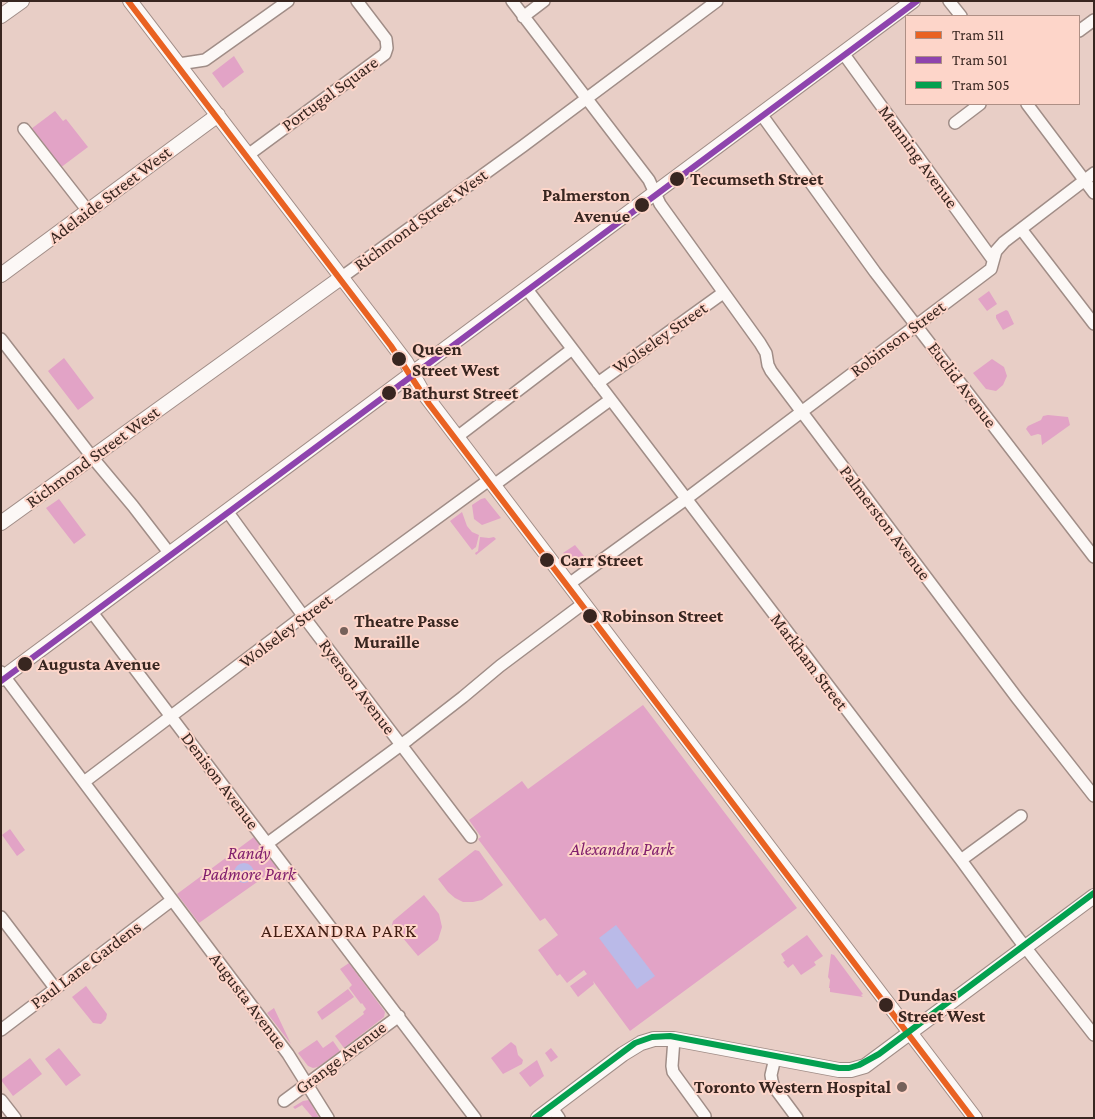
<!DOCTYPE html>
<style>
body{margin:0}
#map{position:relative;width:1095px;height:1119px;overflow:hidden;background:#e8cec6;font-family:"Crimson Pro",serif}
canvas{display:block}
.frame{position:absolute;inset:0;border:2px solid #382620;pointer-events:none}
.legend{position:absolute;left:905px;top:15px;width:175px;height:90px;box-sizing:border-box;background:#fdd5c9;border:1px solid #ae8f85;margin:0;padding:6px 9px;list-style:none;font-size:15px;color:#382620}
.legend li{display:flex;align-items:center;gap:10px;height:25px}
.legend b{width:25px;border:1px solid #ae8f85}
</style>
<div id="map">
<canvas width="1095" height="1119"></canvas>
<div class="frame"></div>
<ul class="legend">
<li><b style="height:6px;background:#e96222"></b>Tram 511</li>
<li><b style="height:6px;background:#8e44ad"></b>Tram 501</li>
<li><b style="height:6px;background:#03a04f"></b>Tram 505</li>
</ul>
</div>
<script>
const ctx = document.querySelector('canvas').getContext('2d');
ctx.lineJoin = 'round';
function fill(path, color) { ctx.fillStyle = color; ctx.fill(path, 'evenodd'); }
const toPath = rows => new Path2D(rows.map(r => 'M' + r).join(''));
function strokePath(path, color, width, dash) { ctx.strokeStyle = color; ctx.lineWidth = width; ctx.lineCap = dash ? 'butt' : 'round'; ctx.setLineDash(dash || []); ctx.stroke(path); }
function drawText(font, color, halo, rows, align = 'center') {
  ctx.font = font + ' "Crimson Pro",serif'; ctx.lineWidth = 4; ctx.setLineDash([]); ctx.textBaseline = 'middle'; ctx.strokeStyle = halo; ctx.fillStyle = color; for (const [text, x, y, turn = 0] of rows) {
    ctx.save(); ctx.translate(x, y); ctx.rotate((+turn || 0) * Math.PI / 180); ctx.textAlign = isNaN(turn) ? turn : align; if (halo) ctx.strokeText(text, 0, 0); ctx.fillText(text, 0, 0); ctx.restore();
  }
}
fill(toPath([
 [234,56,244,72,223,88,212,73],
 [55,111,63,121,66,119,88,147,60,168,31,129],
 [989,291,997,304,987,311,978,299],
 [1006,310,1008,311,1014,324,1003,330,996,318,996,315],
 [64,358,94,398,78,410,48,371],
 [992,359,1004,367,1007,376,1003,385,996,391,986,389,973,373],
 [1048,415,1068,417,1070,425,1042,445,1041,435,1038,434,1031,436,1026,429,1028,426,1041,420,1043,416],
 [485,498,501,518,482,525,474,519,472,505,481,499],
 [59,499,86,535,74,544,46,508],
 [462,512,467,526,472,532,479,535,476,547,472,550,450,521],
 [480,537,489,538,494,537,496,539,476,555,475,553,478,551],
 [575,545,584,556,583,563,578,566,573,566,563,553],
 [643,705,797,908,630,1031,593,981,594,984,578,997,570,986,587,974,584,970,567,983,560,974,557,976,538,950,558,935,545,918,540,921,478,839,481,837,469,820,522,781,528,789],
 [10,829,25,850,17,856,2,835],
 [254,837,277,868,199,923,177,894],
 [475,850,479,851,503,885,482,900,473,902,463,902,455,898,448,892,438,879],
 [424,895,439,914,442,927,438,940,418,956,392,925,393,921],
 [807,935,823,956,814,962,816,965,801,975,793,964,788,968,783,962,785,961,781,954],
 [831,954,834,955,863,994,861,995,863,997,830,992,830,988,829,988,830,980,828,977],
 [349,963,385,1012,384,1017,344,1048,335,1036,364,1014,363,1012,366,1009,362,1003,361,1004,349,988,352,985,340,969],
 [86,986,107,1014,106,1019,101,1024,93,1023,72,997],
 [348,989,354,997,322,1020,317,1012],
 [274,1008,291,1044,267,1013],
 [317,1040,323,1048,333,1041,340,1051,318,1067,313,1068,308,1066,298,1053],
 [511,1042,516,1046,518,1055,523,1060,522,1064,503,1074,491,1058],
 [59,1048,81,1075,66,1086,45,1059],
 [551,1048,558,1057,551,1062,545,1053],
 [30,1058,42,1074,13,1096,1,1080],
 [537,1060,544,1076,530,1087,519,1073],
 [309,1100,319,1118,313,1118,302,1105,295,1109,293,1107,303,1101]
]), '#e2a3c6');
fill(toPath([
 '234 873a10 10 0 1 1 20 0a10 10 0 1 1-20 0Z',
 [616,925,655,976,637,989,599,938]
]), '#babae8');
const minor = toPath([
 [512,1,649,180,660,204,760,343,766,353,768,365,771,371,1017,698,1094,796],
 [949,1,961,16],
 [523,17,544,1],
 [1079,31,1094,20],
 [843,53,993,260],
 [179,64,205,60,288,1],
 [1027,104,1094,193],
 [761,114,875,272,1094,557],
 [955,123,980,104],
 [24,129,88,211],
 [248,155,385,54,387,48,386,39,357,1],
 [1021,229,1094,324],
 [342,277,523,146,717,1],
 [526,288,961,860,1018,938,1094,1035],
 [1,339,92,457,133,506,170,554],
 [598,383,723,293],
 [457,437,571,350],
 [494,485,610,400],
 [227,511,304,617,471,837],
 [569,584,686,499,991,269,996,251,1004,242,1094,173],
 [91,611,475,1118],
 [1,672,288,1054,328,1118],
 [84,782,318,605,489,480],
 [268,843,409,739,463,697,500,666,584,603],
 [961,860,1021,816],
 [1,917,55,988],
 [1,1030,172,900],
 [674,1039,672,1066,673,1072,705,1116],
 [775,1058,771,1075,772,1081,774,1087,797,1118],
 [1,1100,15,1118],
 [284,1101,399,1016],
 [552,1108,559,1118]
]);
const major = toPath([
 [130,1,378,325,406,362,422,391,975,1118],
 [1,16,22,1],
 [1,275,218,115],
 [1,523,342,277],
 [1,679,913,1],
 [538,1118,623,1054,641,1043,654,1039,674,1039,839,1070,851,1070,865,1066,1094,896]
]);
strokePath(minor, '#a08d87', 14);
strokePath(major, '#a08d87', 16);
strokePath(minor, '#fcf8f6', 11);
strokePath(major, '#fcf8f6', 14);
strokePath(toPath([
 [128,1,391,346,429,404,972,1118]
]), '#e96222', 6);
strokePath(toPath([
 [1,681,917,1]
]), '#8e44ad', 6);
strokePath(toPath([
 [535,1118,635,1043,652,1037,670,1036,839,1068,849,1068,859,1065,879,1054,1094,893]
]), '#03a04f', 6);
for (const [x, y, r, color] of [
 [677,179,8,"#382620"],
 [642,205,8,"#382620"],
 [399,359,8,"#382620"],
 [389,393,8,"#382620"],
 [547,560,8,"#382620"],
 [590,616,8,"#382620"],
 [344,631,5,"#76615a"],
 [25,664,8,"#382620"],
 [886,1005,8,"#382620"],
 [902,1087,6,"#76615a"]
]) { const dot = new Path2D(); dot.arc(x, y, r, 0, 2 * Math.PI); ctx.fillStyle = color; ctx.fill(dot); strokePath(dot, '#fdd5c9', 2); }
drawText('18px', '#382620', '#fdd5c9', [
 ["Portugal Square",330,94,-36],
 ["Manning Avenue",918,157,54],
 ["Adelaide Street West",110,195,-37],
 ["Richmond Street West",421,220,-36],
 ["Wolseley Street",660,338,-35],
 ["Robinson Street",898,339,-37],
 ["Euclid Avenue",962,385,53],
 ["Richmond Street West",93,457,-36],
 ["Palmerston Avenue",885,523,53],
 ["Wolseley Street",286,631,-37],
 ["Markham Street",809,662,53],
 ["Ryerson Avenue",357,687,53],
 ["Denison Avenue",220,781,53],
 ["Paul Lane Gardens",86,965,-37],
 ["Augusta Avenue",248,1001,53],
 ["Grange Avenue",341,1058,-37]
]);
drawText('bold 18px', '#382620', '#fdd5c9', [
 ["Tecumseth Street",690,179],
 ["Palmerston",630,195,"right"],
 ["Avenue",630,216,"right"],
 ["Queen",412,349],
 ["Street West",412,370],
 ["Bathurst Street",402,393],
 ["Carr Street",560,560],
 ["Robinson Street",602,616],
 ["Augusta Avenue",38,664],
 ["Dundas",898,995],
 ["Street West",898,1016]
], 'left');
drawText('bold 18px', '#382620', '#fdd5c9', [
 ["Theatre Passe",354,621],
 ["Muraille",354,642],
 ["Toronto Western Hospital",891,1087,"right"]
], 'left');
drawText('italic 18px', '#811f6d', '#fdd5c9', [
 ["Alexandra Park",622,849],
 ["Randy",249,853],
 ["Padmore Park",249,874]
]);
ctx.letterSpacing = '1px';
drawText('19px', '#431e13', '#fdd5c9', [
 ["ALEXANDRA PARK",339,931]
]);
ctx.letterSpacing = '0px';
</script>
